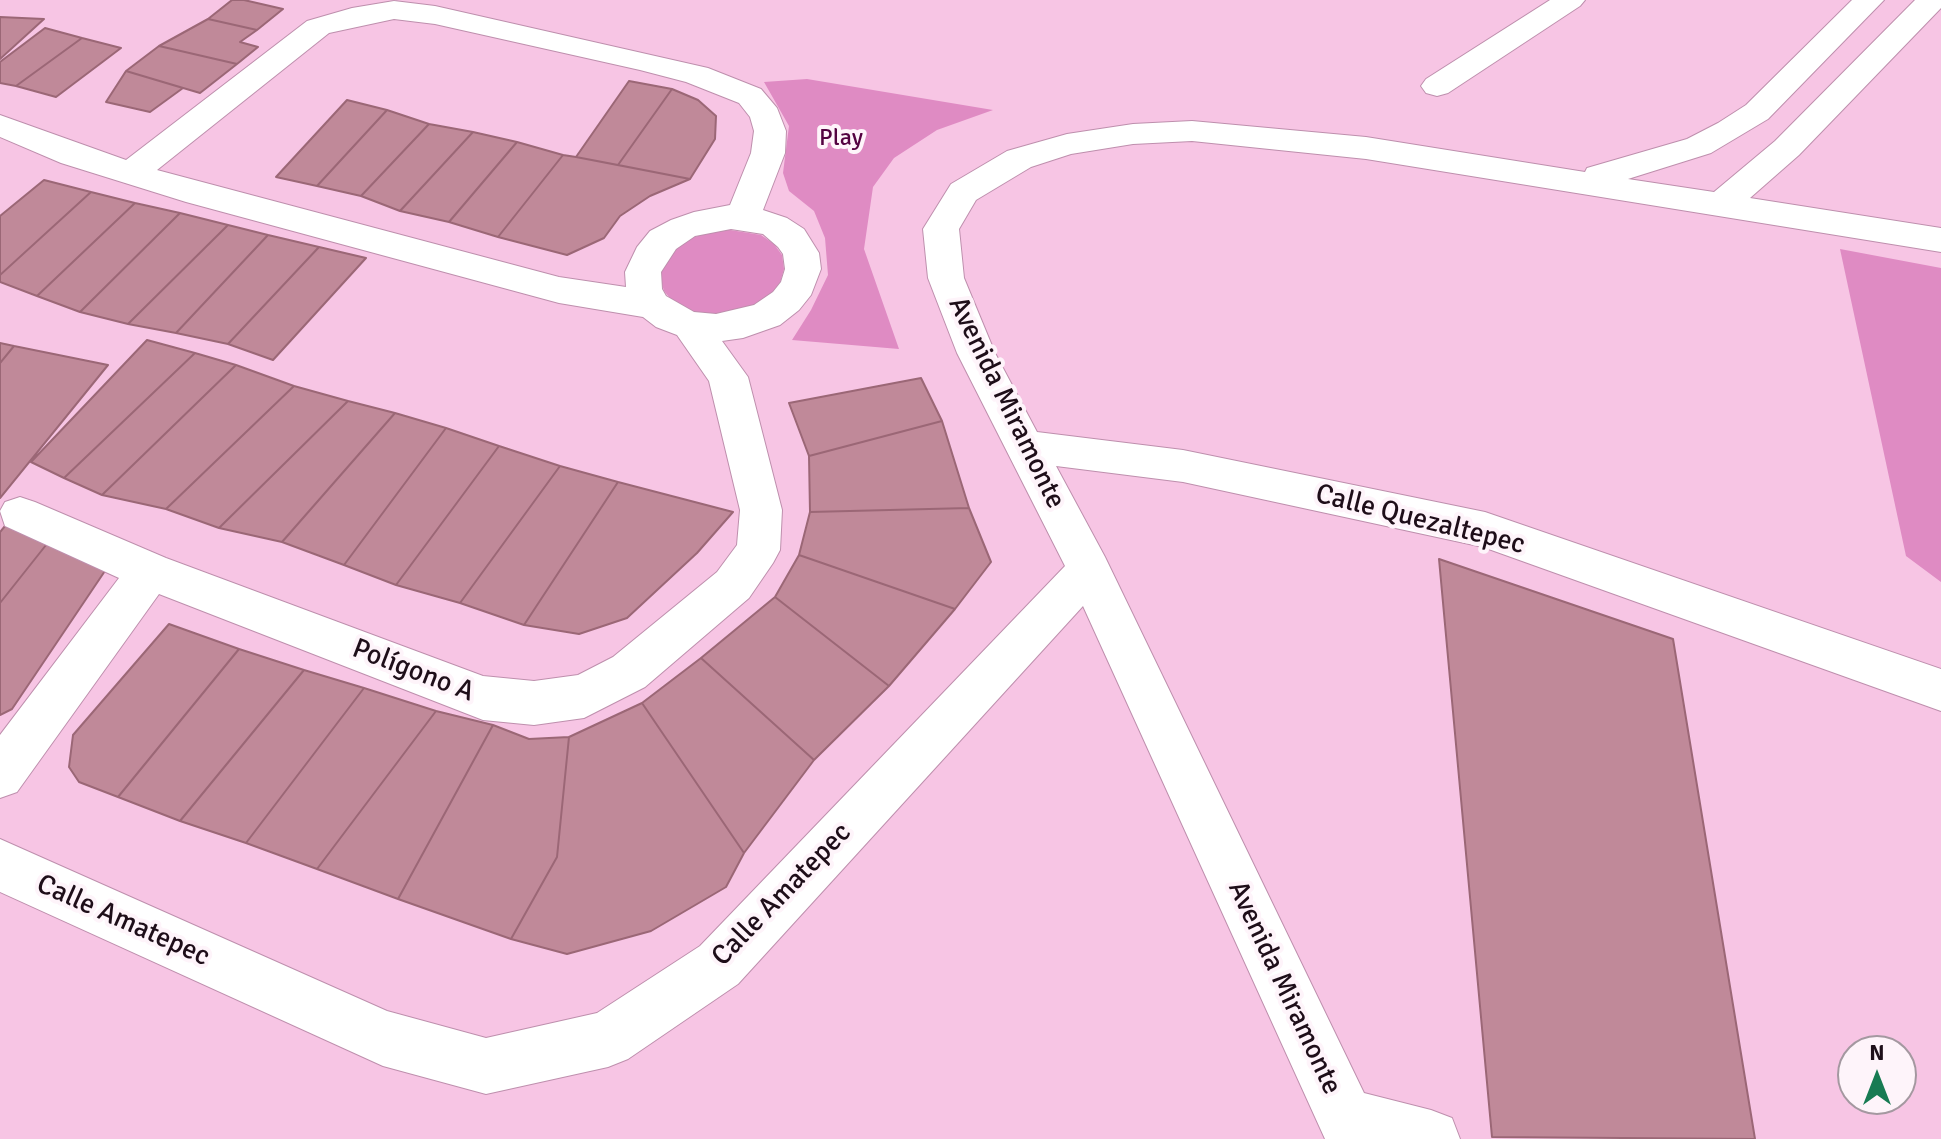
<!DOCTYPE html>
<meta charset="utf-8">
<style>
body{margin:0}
#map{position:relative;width:1941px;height:1139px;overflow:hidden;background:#f7c5e4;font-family:Signika,sans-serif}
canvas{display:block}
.north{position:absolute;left:1837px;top:1035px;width:80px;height:80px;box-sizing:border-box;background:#fef4fa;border:2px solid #a498a0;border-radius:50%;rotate:0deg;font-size:22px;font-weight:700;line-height:32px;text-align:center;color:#1e0e19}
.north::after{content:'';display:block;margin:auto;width:28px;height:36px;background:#187b53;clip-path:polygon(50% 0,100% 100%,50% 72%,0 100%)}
</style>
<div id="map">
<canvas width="1941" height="1139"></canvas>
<div class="north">N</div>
</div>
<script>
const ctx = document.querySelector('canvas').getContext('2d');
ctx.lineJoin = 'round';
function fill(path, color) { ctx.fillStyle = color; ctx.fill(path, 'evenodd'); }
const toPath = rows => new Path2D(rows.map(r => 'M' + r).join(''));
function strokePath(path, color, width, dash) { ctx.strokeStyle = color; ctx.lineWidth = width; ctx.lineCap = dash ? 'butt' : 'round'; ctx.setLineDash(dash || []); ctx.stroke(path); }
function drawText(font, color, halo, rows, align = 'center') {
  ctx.font = font + ' Signika,sans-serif'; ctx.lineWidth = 8; ctx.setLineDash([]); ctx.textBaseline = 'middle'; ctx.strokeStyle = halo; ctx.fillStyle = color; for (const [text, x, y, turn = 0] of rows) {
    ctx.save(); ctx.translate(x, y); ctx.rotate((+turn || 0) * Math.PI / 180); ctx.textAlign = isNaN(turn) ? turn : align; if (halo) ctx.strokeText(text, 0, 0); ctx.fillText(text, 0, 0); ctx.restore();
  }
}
fill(toPath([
 [807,79,993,110,937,130,894,158,873,187,864,249,899,349,792,340,811,310,828,275,825,238,814,211,789,191,783,173,789,126,764,82],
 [724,229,761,235,774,244,782,255,784,269,780,283,769,296,752,307,732,313,710,315,690,311,674,303,664,291,660,277,664,263,673,250,687,239],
 [1840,249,1941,268,1941,582,1906,556]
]), '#df8bc3');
const building = toPath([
 [232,0,244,0,283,9,257,30,208,19,232,0],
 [0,17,44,19,0,59,0,17],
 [208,19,257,30,240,42,258,47,237,64,159,46,208,19],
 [45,28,82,38,16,86,0,83,0,62,45,28],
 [82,38,121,48,56,97,16,86,82,38],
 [159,46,237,64,200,93,126,71,159,46],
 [126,71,183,88,150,112,106,102,126,71],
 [629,81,672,89,618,165,576,157,629,81],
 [672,89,698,100,716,116,715,139,690,179,618,165,672,89],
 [347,100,387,110,317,186,276,177,347,100],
 [387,110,429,124,361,196,317,186,387,110],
 [429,124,473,132,400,211,361,196,429,124],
 [473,132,517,142,449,222,400,211,473,132],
 [517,142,563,155,498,237,449,222,517,142],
 [563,155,576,157,690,179,650,196,620,216,604,238,567,255,498,237,563,155],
 [44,180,91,192,0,275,0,216,44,180],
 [91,192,135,203,37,296,0,282,0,275,91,192],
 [135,203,180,213,80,312,37,296,135,203],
 [180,213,228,225,128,324,80,312,180,213],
 [228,225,268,235,176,333,128,324,228,225],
 [268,235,319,247,228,344,176,333,268,235],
 [319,247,366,258,273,360,228,344,319,247],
 [147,340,195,353,64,478,31,462,147,340],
 [0,343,14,346,0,363,0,343],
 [14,346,108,365,0,498,0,363,14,346],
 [195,353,236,365,102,495,64,478,195,353],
 [236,365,294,386,166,509,102,495,236,365],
 [921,378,942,421,809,456,789,403,921,378],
 [294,386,348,401,219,528,166,509,294,386],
 [348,401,395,413,282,542,219,528,348,401],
 [395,413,446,428,344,565,282,542,395,413],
 [942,421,969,508,810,512,809,456,942,421],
 [446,428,499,446,396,585,344,565,446,428],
 [499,446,560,466,460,603,396,585,499,446],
 [560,466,618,482,524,625,460,603,560,466],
 [618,482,733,512,697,553,627,618,579,634,524,625,618,482],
 [969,508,991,562,955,609,799,555,810,512,969,508],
 [5,526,50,540,0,603,0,532,5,526],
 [50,540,113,559,12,709,0,715,0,603,50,540],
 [799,555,955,609,889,686,775,597,799,555],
 [1439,559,1673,639,1755,1139,1492,1137,1439,559],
 [775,597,889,686,814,760,701,658,775,597],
 [169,624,239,649,118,797,79,782,69,767,73,735,169,624],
 [239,649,304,670,180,821,118,797,239,649],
 [701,658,814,760,744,853,642,703,701,658],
 [304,670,364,688,246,843,180,821,304,670],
 [364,688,436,711,317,869,246,843,364,688],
 [642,703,744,853,726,887,651,931,567,954,511,939,557,857,569,737,642,703],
 [436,711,493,725,398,899,317,869,436,711],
 [493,725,529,739,569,737,557,857,511,939,398,899,493,725]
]);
fill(building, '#c08999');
strokePath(building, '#9b6776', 2);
const minor = toPath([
 [1550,0,1585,0,1580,6,1448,93,1437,96,1426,93,1421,86,1426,79,1550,0],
 [1852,0,1884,0,1768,119,1711,153,1628,179,1714,192,1775,141,1915,0,1941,0,1941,8,1799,155,1750,198,1941,228,1941,252,1366,159,1192,141,1133,144,1071,154,1031,167,976,200,959,229,964,278,995,353,1037,432,1183,450,1485,512,1941,669,1941,711,1483,547,1183,482,1056,466,1105,557,1364,1093,1431,1110,1452,1118,1460,1139,1325,1139,1083,606,738,984,628,1059,608,1067,486,1094,383,1066,0,892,0,839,387,1011,486,1038,597,1013,700,946,1065,566,957,353,928,278,923,229,951,184,1007,151,1067,134,1133,124,1192,121,1366,137,1585,172,1587,168,1687,139,1718,123,1746,105,1852,0],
 [394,1,435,6,708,68,761,89,777,108,786,131,785,153,763,210,787,218,804,229,819,253,821,269,811,295,799,310,780,325,743,338,722,341,748,377,782,510,780,550,773,563,749,598,645,687,584,718,534,725,483,720,159,594,17,792,0,798,0,735,119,578,5,526,0,511,5,502,20,497,35,502,166,558,483,676,534,681,578,675,613,657,717,572,737,545,740,510,709,381,677,335,656,327,643,317,559,303,186,202,61,163,0,137,0,115,126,160,307,21,352,8,394,1],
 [394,19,435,24,640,70,686,82,739,103,750,117,754,131,751,153,730,205,694,212,671,220,650,231,637,247,625,272,626,287,559,277,157,170,329,33,394,19],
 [731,229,763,234,778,247,783,254,785,269,781,282,773,292,754,305,716,314,694,312,666,296,662,289,661,272,676,249,695,236,731,229]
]);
strokePath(minor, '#be8fad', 2);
fill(minor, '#fff');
drawText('24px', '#540241', '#fef4fa', [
 ["Play",841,139]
]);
drawText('28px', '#1e0e19', '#fef4fa', [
 ["Avenida Miramonte",1006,403,64],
 ["Calle Quezaltepec",1420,520,14],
 ["Polígono A",413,671,21],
 ["Calle Amatepec",782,895,-46],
 ["Calle Amatepec",123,921,24],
 ["Avenida Miramonte",1284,988,65]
]);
</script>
